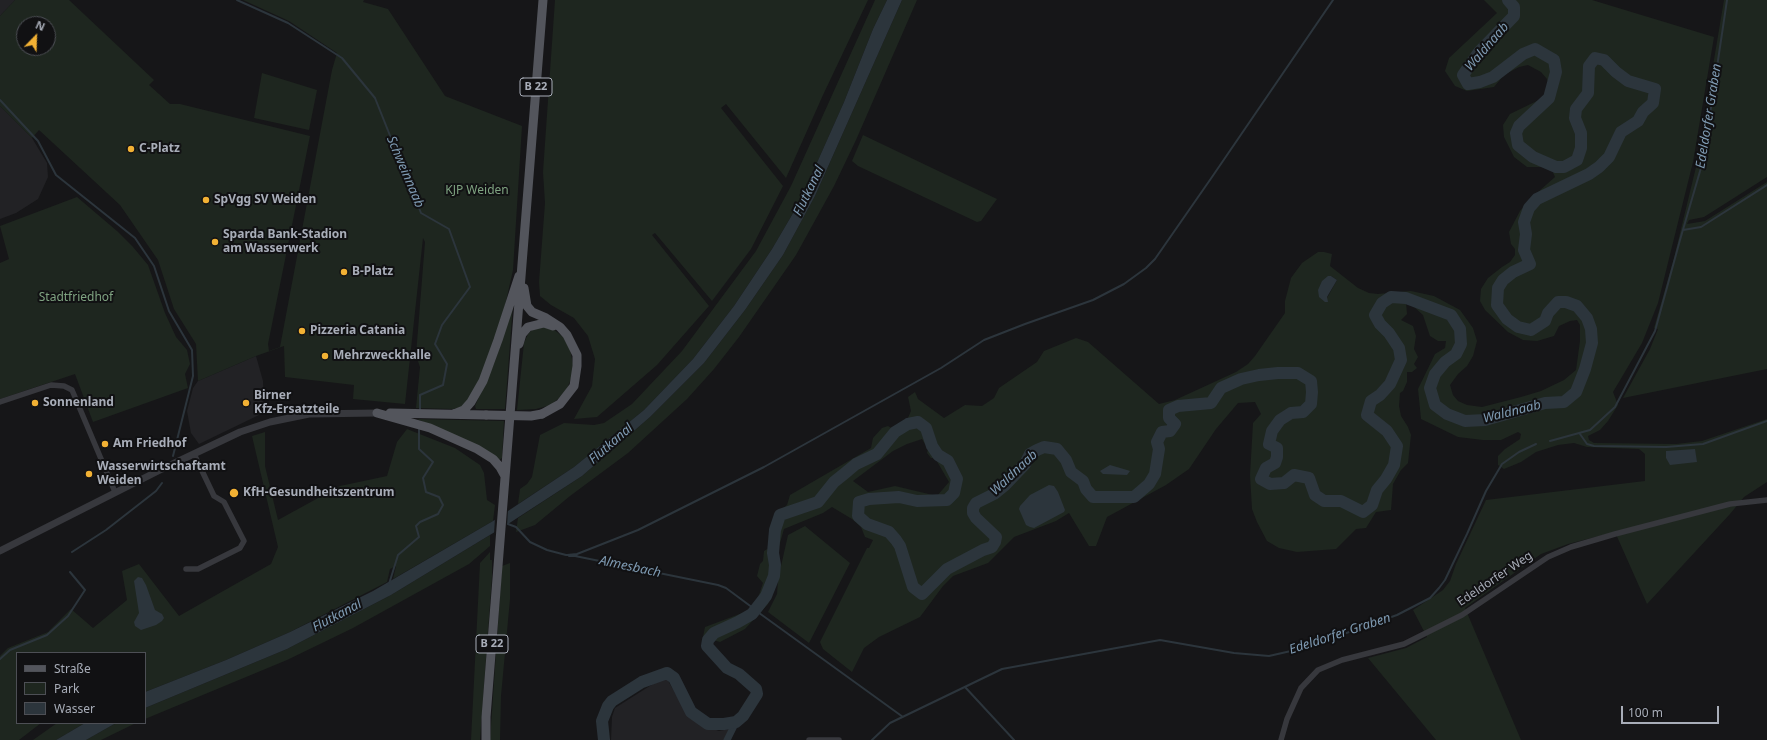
<!DOCTYPE html>
<meta charset="utf-8">
<style>
body{margin:0}
#map{position:relative;width:1767px;height:740px;overflow:hidden;background:#161618;font-family:"Noto Sans",sans-serif}
canvas{display:block}
.legend{position:absolute;left:16px;top:652px;width:130px;height:72px;box-sizing:border-box;background:#111113;border:1px solid #4d4f55;margin:0;padding:5px 7px;list-style:none;font-size:12px;color:#a8adb8}
.legend li{display:flex;align-items:center;gap:8px;height:20px}
.legend b{width:20px;border:1px solid #4d4f55}
.north{position:absolute;left:16px;top:16px;width:40px;height:40px;box-sizing:border-box;background:#111113;border:1px solid #4d4f55;border-radius:50%;rotate:23deg;font-size:11px;font-weight:700;line-height:16px;text-align:center;color:#a8adb8}
.north::after{content:'';display:block;margin:auto;width:14px;height:18px;background:#f2b134;clip-path:polygon(50% 0,100% 100%,50% 72%,0 100%)}
.scale{position:absolute;left:1621px;top:706px;width:98px;height:18px;box-sizing:border-box;border:2px solid #a8adb8;border-top:0;padding-left:5px;font-size:12px;line-height:14px;white-space:nowrap;color:#a8adb8;-webkit-text-stroke:3px #111113;paint-order:stroke}
</style>
<div id="map">
<canvas width="1767" height="740"></canvas>
<ul class="legend">
<li><b style="height:5px;background:#53555c"></b>Straße</li>
<li><b style="height:11px;background:#1e261f"></b>Park</li>
<li><b style="height:11px;background:#2c353c"></b>Wasser</li>
</ul>
<div class="north">N</div>
<div class="scale">100 m</div>
</div>
<script>
const ctx = document.querySelector('canvas').getContext('2d');
ctx.lineJoin = 'round';
function fill(path, color) { ctx.fillStyle = color; ctx.fill(path, 'evenodd'); }
const toPath = rows => new Path2D(rows.map(r => 'M' + r).join(''));
function strokePath(path, color, width, dash) { ctx.strokeStyle = color; ctx.lineWidth = width; ctx.lineCap = dash ? 'butt' : 'round'; ctx.setLineDash(dash || []); ctx.stroke(path); }
function drawText(font, color, halo, rows, align = 'center') {
  ctx.font = font + ' "Noto Sans",sans-serif'; ctx.lineWidth = 4; ctx.setLineDash([]); ctx.textBaseline = 'middle'; ctx.strokeStyle = halo; ctx.fillStyle = color; for (const [text, x, y, turn = 0] of rows) {
    ctx.save(); ctx.translate(x, y); ctx.rotate((+turn || 0) * Math.PI / 180); ctx.textAlign = isNaN(turn) ? turn : align; if (halo) ctx.strokeText(text, 0, 0); ctx.fillText(text, 0, 0); ctx.restore();
  }
}
fill(toPath([
 [0,0,15,0,0,16],
 [0,106,32,138,47,163,48,177,38,199,16,213,0,219],
 [256,356,263,381,264,406,259,415,199,444,191,433,187,411,193,388,198,381],
 [664,677,667,679,688,715,700,724,719,731,734,728,730,740,611,740,612,717,615,708]
]), '#222225');
fill(toPath([
 [15,0,69,0,154,80,149,85,170,104,180,104,310,136,268,344,269,351,280,347,332,70,337,53,289,21,243,0,364,0,363,2,388,9,445,96,522,126,513,270,504,310,491,353,474,391,462,407,453,409,416,408,420,367,416,355,425,242,423,238,405,404,353,399,354,385,285,377,284,346,256,356,198,381,196,344,174,309,158,260,120,205,39,130,32,138,0,106,0,16],
 [24,24,48,24,48,48,24,48],
 [555,0,868,0,823,95,786,178,726,104,721,108,783,186,751,249,712,301,655,233,652,235,709,306,657,365,597,417,574,419,592,386,595,359,588,336,574,318,551,305,540,296,539,282,545,203,543,172],
 [875,0,887,0,873,29,844,102,799,203,772,249,734,306,693,359,644,410,574,467,518,504,520,489,527,484,532,477,540,435,564,423,594,425,604,423,632,404,682,351,756,251,791,186],
 [902,0,917,0,856,140,834,186,796,255,739,337,714,369,687,399,628,453,570,496,535,525,516,532,518,518,582,476,650,417,704,363,745,310,783,255,815,196],
 [1484,0,1592,0,1714,37,1693,162,1658,303,1642,343,1613,392,1618,405,1608,421,1600,430,1588,436,1589,440,1594,443,1676,444,1702,441,1767,419,1767,482,1744,497,1730,514,1647,604,1615,532,1568,544,1541,554,1465,608,1521,740,1436,740,1368,658,1406,648,1427,637,1413,610,1443,590,1450,581,1456,564,1486,500,1645,481,1645,454,1639,449,1587,447,1574,443,1558,445,1536,452,1521,462,1504,469,1498,465,1498,456,1505,449,1520,439,1521,434,1518,432,1501,440,1483,440,1458,437,1421,419,1418,389,1435,354,1445,348,1446,341,1438,341,1430,336,1423,315,1413,306,1406,303,1407,314,1401,320,1413,326,1416,336,1414,349,1418,357,1414,364,1417,368,1412,372,1407,372,1407,382,1403,391,1400,393,1399,406,1401,416,1408,427,1411,435,1408,463,1401,470,1393,484,1391,510,1376,512,1366,528,1356,529,1336,549,1297,552,1279,548,1267,541,1257,522,1252,509,1250,475,1253,423,1261,414,1255,402,1238,403,1216,429,1189,469,1166,485,1107,517,1096,546,1089,546,1069,513,1056,521,1014,537,988,563,953,576,943,586,920,617,879,637,864,648,852,672,823,649,820,642,867,548,869,548,873,540,865,537,861,527,852,519,832,507,823,513,784,529,778,550,779,575,788,535,805,526,850,563,809,643,768,612,777,594,778,580,768,604,745,629,720,642,703,637,705,627,745,612,757,601,763,583,757,576,760,564,763,561,764,551,769,548,774,515,787,505,790,495,871,448,873,438,882,428,888,426,893,429,894,432,907,420,911,411,908,397,915,392,918,399,944,418,965,405,982,406,994,398,999,388,1037,362,1044,351,1076,338,1088,342,1159,404,1175,400,1236,372,1248,364,1255,356,1285,313,1285,301,1291,278,1302,263,1318,252,1324,252,1332,254,1330,266,1358,288,1369,293,1378,294,1411,291,1434,296,1460,310,1473,328,1477,341,1473,356,1467,366,1458,374,1450,385,1453,395,1458,401,1467,405,1482,407,1521,397,1541,391,1564,380,1576,370,1580,341,1580,325,1577,320,1570,321,1559,326,1554,336,1537,341,1523,340,1508,332,1485,310,1480,301,1481,289,1488,278,1502,267,1510,262,1515,255,1515,249,1511,244,1509,232,1520,211,1529,200,1555,177,1552,170,1541,167,1527,167,1514,157,1504,137,1503,125,1510,114,1543,98,1549,87,1547,79,1541,72,1528,65,1519,67,1504,75,1494,87,1467,91,1455,86,1445,71,1449,58,1497,13],
 [1331,276,1337,280,1327,298],
 [922,439,928,449,927,453,931,458,935,458,949,482,937,496,895,486,868,492,853,481,893,451,907,444],
 [1724,0,1767,0,1767,177,1704,217,1689,220,1687,224,1705,221,1767,182,1767,369,1623,398,1650,349,1658,329,1654,328,1674,258,1696,167],
 [262,73,317,90,309,130,254,118],
 [863,135,997,199,981,221,977,222,858,166,852,161],
 [77,197,117,231,133,247,148,265,165,313,176,337,187,350,190,364,185,374,188,388,93,422,75,374,0,399,0,263,9,259,0,226],
 [513,304,505,409,476,409,475,406,495,361],
 [543,326,552,328,563,337,570,349,573,364,572,376,567,389,559,398,551,405,536,409,517,410,524,343,528,334,534,328],
 [417,419,504,421,502,458,499,460,449,433],
 [407,429,455,448,480,465,484,473,487,500,495,505,493,521,393,579,396,566,390,569,387,582,290,632,226,660,145,692,145,653,17,653,17,723,41,723,19,740,0,740,0,656,8,648,48,632,71,609,93,628,127,600,122,571,139,564,179,616,271,564,278,547,252,436,265,432,265,466,278,520,340,486,387,476,397,442],
 [490,535,490,546,469,564,353,628,287,660,145,719,145,708,287,649,391,595],
 [490,552,490,560,492,560,492,577,480,740,471,740,480,563],
 [510,563,510,599,501,696,500,740,490,740,502,566],
 [57,723,85,723,56,740,33,740],
 [116,723,136,723,101,740,86,740]
]), '#1e261f');
fill(toPath([
 [887,0,902,0,815,196,783,255,745,310,704,363,650,417,582,476,508,524,391,595,287,649,145,708,145,692,226,660,290,632,373,591,493,521,574,467,644,410,693,359,734,306,772,249,799,203,844,102,873,29],
 [1328,276,1331,276,1337,280,1327,297,1328,302,1325,302,1319,297,1318,290,1322,281],
 [1695,449,1697,462,1670,465,1666,458,1666,451],
 [1110,465,1127,470,1130,471,1127,475,1103,474,1100,471],
 [1049,485,1054,486,1058,492,1065,510,1064,512,1034,528,1030,527,1026,525,1019,509,1020,506,1030,495],
 [138,577,142,578,146,585,155,610,162,614,164,618,162,621,156,625,141,630,135,626,134,622,139,613,134,581],
 [85,723,116,723,86,740,56,740]
]), '#2c353c');
fill(toPath([
 [508,508,507,527,494,535,495,517]
]), '#161618');
strokePath(toPath([
 [237,0,288,23,342,58,375,98,421,213,449,229,470,287,442,325,435,344,447,364,443,385,420,395,420,412],
 [0,100,38,141,56,175,135,238,154,266,169,311,192,350,193,376,173,456],
 [1683,230,1701,227,1767,185],
 [1580,434,1587,444,1594,446,1666,447,1703,444,1767,421],
 [1550,441,1590,430,1615,407,1655,331,1680,240,1703,161,1727,0],
 [508,524,516,527,530,542,547,550,566,555],
 [72,552,106,530,156,491,162,483],
 [567,555,577,554,569,556,576,556,577,554,638,530,764,467,941,368,984,340,1025,324,1093,300,1124,284,1146,268,1155,259,1212,177,1333,0],
 [575,556,718,585,726,588,753,608],
 [389,584,398,555,419,537,416,526,420,522,438,514,443,505,439,497,426,492,423,478,433,462,419,449,419,428],
 [755,610,903,717],
 [0,659,10,650,47,635,68,616,85,590,70,572],
 [965,687,1014,740],
 [872,740,890,723,1002,669,1160,640,1234,653,1269,656,1304,648,1397,615,1430,598,1439,588,1445,580,1467,534,1486,491,1502,464,1519,452,1536,444]
]), '#2c353c', 2);
strokePath(toPath([
 [727,740,736,722]
]), '#2c353c', 7);
strokePath(toPath([
 [604,740,602,721,608,706,612,701,642,682,667,673,674,678,691,712,708,724,724,724,736,722,743,716,757,694,756,689,739,674,727,668,707,646,708,640,714,633,738,622,752,614,766,596,774,576,775,565,773,553,775,530,780,515,818,502,834,482,844,474,856,464,877,454,895,432,908,424,918,422,926,428,932,446,938,455,948,461,957,479,954,493,947,500,917,501,899,497,869,499,859,502,858,516,867,524,889,532,896,540,900,546,913,587,922,594,947,569,983,550,992,547,995,542,996,537,976,518,973,513,973,508,976,503,994,494,1005,485,1025,464,1030,454,1037,450,1044,447,1057,449,1066,460,1071,472,1083,481,1086,489,1093,497,1134,497,1149,484,1155,474,1159,449,1157,442,1162,432,1170,431,1175,424,1169,418,1169,410,1178,406,1211,403,1221,388,1241,379,1259,375,1278,373,1298,373,1311,381,1312,392,1311,404,1303,412,1291,413,1280,420,1272,431,1269,444,1277,448,1277,457,1275,463,1266,468,1261,479,1270,484,1284,483,1294,475,1309,478,1315,495,1324,501,1341,501,1363,512,1372,505,1377,490,1386,479,1394,465,1397,446,1387,431,1367,415,1371,401,1380,395,1390,384,1401,360,1399,348,1389,333,1380,324,1375,315,1382,303,1391,297,1406,298,1451,315,1460,329,1461,344,1456,354,1445,362,1435,374,1430,388,1435,405,1447,414,1465,421,1485,420,1545,403,1564,402,1576,392,1585,369,1592,343,1591,329,1587,318,1577,306,1566,302,1558,302,1548,313,1545,321,1531,330,1518,327,1507,319,1497,305,1498,288,1503,280,1513,272,1530,264,1524,250,1526,234,1524,222,1529,208,1537,199,1589,174,1599,167,1609,157,1621,132,1638,121,1643,112,1653,103,1655,89,1628,81,1616,72,1604,60,1595,58,1589,66,1588,93,1576,109,1575,118,1581,133,1581,148,1577,160,1564,167,1556,167,1533,157,1518,145,1516,133,1519,126,1549,98,1556,72,1554,60,1535,49,1523,54,1493,77,1480,82,1468,84,1463,75,1479,52,1514,16,1514,7,1508,0]
]), '#2c353c', 12);
strokePath(toPath([
 [0,402,51,385,64,386,72,390,115,492],
 [186,569,198,569,240,548,244,541,224,502,214,496,194,454],
 [809,740,839,740],
 [1281,740,1287,719,1301,688,1318,670,1342,660,1404,644,1462,615,1548,557,1571,547,1615,534,1730,504,1767,500]
]), '#37383d', 5.5);
strokePath(toPath([
 [0,551,162,469,240,432,270,422,309,414,377,413]
]), '#37383d', 7);
strokePath(toPath([
 [524,288,527,306,532,312,546,318,560,327,567,335,577,355,577,366,574,386,560,404,542,414],
 [519,344,522,334,528,327,544,323,553,326],
 [377,413,430,428,477,449,493,459,500,467,505,476],
 [390,413,486,415],
 [454,414,464,410,471,402,483,381,498,340,519,276],
 [486,740,486,717,498,566,543,0]
]), '#53555c', 9);
strokePath(toPath([
 [486,415,531,416,542,414]
]), '#53555c', 9);
for (const [x, y, r, color] of [
 [131,149,4,"#f2b134"],
 [206,200,4,"#f2b134"],
 [215,242,4,"#f2b134"],
 [344,272,4,"#f2b134"],
 [302,331,4,"#f2b134"],
 [325,356,4,"#f2b134"],
 [35,403,4,"#f2b134"],
 [246,403,4,"#f2b134"],
 [105,444,4,"#f2b134"],
 [89,474,4,"#f2b134"],
 [234,493,5,"#f2b134"]
]) { const dot = new Path2D(); dot.arc(x, y, r, 0, 2 * Math.PI); ctx.fillStyle = color; ctx.fill(dot); strokePath(dot, '#111113', 1.5); }
for (const [x, y, w] of [
 [536,87,32],
 [492,644,32]
]) { const box = new Path2D(); box.roundRect(x - w / 2, y - 9, w, 18, 3); ctx.fillStyle = '#111113'; ctx.fill(box); strokePath(box, '#a8adb8', 1); }
drawText('bold 11px', '#a8adb8', null, [
 ["B 22",536,87],
 ["B 22",492,644]
]);
drawText('bold 12px', '#a8adb8', '#111113', [
 ["C-Platz",139,149],
 ["SpVgg SV Weiden",214,200],
 ["Sparda Bank-Stadion",223,235],
 ["am Wasserwerk",223,249],
 ["B-Platz",352,272],
 ["Pizzeria Catania",310,331],
 ["Mehrzweckhalle",333,356],
 ["Birner",254,396],
 ["Kfz-Ersatzteile",254,410],
 ["Sonnenland",43,403],
 ["Am Friedhof",113,444],
 ["Wasserwirtschaftamt",97,467],
 ["Weiden",97,481],
 ["KfH-Gesundheitszentrum",243,493]
], 'left');
drawText('12px', '#7fa381', '#111113', [
 ["KJP Weiden",477,191],
 ["Stadtfriedhof",76,298]
]);
drawText('12px', '#a8adb8', '#111113', [
 ["Edeldorfer Weg",1495,579,-34]
]);
drawText('italic 13px', '#7f9bb3', '#111113', [
 ["Waldnaab",1487,47,-49],
 ["Edeldorfer Graben",1709,116,-81],
 ["Schweinnaab",405,172,67],
 ["Flutkanal",809,191,-64],
 ["Waldnaab",1512,412,-14],
 ["Flutkanal",611,444,-41],
 ["Waldnaab",1014,473,-43],
 ["Almesbach",630,567,12],
 ["Flutkanal",337,616,-28],
 ["Edeldorfer Graben",1340,634,-18]
]);
</script>
